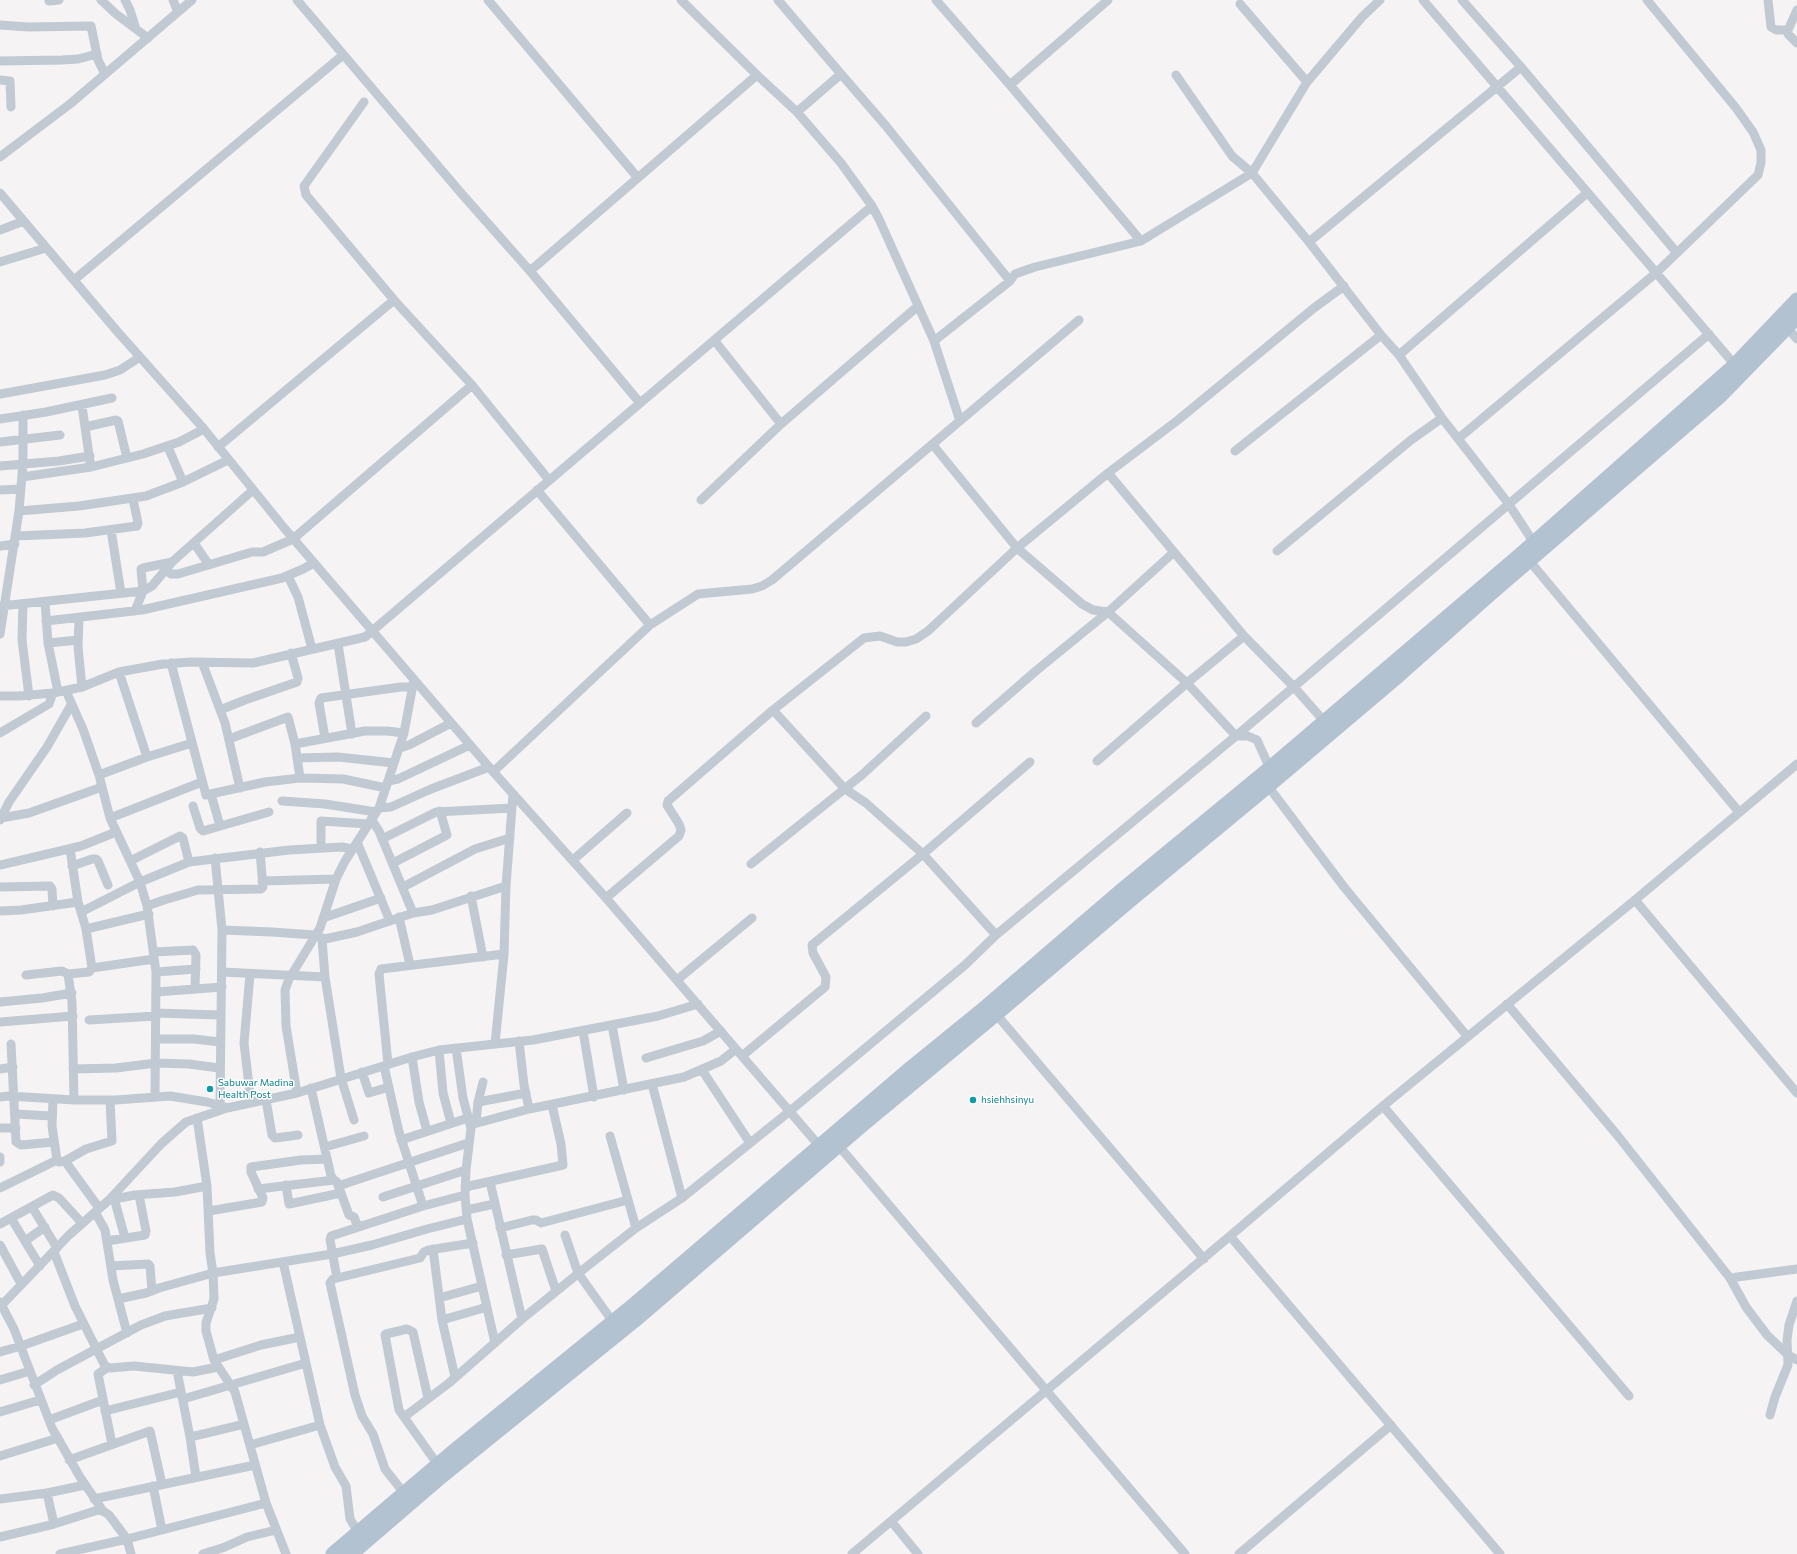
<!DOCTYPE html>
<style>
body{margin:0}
canvas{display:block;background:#f5f3f3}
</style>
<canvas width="1797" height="1554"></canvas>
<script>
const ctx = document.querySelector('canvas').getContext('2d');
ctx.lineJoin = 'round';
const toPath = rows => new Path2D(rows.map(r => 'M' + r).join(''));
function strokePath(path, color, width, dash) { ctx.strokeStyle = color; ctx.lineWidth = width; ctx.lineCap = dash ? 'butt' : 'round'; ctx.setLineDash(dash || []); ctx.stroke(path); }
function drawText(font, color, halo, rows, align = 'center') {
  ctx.font = font + ' Commissioner,sans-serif'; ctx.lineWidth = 3; ctx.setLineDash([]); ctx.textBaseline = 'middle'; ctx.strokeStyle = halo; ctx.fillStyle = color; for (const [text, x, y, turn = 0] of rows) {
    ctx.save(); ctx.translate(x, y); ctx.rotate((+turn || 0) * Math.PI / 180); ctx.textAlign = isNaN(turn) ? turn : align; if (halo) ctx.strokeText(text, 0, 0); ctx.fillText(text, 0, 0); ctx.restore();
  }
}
strokePath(toPath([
 [101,0,116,14,148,38],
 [125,0,130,10,136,29],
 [173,0,178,12],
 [297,0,461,193,530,271,640,403],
 [488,0,638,178],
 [681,0,757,75,797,112,841,163,872,206,879,219,934,341,960,421],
 [778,0,841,74],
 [936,0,1010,85,1141,241],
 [1423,0,1735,365],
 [1462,0,1521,67,1677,253],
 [1768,0,1771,27,1776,30,1788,30],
 [49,1,59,0],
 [1240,4,1307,82],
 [1797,10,1788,30,1788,34,1797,43],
 [0,25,28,27,91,26,98,60,105,74],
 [0,61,62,60,78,59,97,54],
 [1176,75,1232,156,1252,173,1309,242,1381,335,1399,355,1442,418,1508,503,1534,543],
 [0,80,10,81,11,107],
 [1010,85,1108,0],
 [364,102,304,186,306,195,394,300,472,385,549,480],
 [797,112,841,74,886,126,1010,281],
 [0,157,70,104,192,0],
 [0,193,116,330,204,429,285,529,489,767,606,898,822,1149],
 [0,230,24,221],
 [1309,242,1521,67],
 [0,262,46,248],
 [530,271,757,75],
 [74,280,343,55],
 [1785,325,1797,339],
 [714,340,781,424],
 [934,341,1010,281,1015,274,1035,267,1141,241,1252,173,1307,82,1362,17,1380,0],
 [1399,355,1587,193],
 [0,394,105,375,120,370,140,357],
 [82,406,90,462],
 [0,419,46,412,112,398],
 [85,427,116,420,118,421,127,458],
 [1459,438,1656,273,1758,175,1761,163,1761,150,1753,132,1736,108,1647,0],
 [0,442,60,435],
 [933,445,1017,548,1082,604,1093,610,1108,612,1187,683,1236,736,1248,736,1257,740,1271,771],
 [168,447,183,482],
 [218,447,394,300],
 [1235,451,1381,335],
 [0,466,59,461,90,456],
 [1108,473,1244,636,1294,687,1324,721],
 [22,477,91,467,143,454,179,442,204,429],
 [0,490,21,489],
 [537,490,650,625],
 [701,500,781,424,918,306],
 [19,511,79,506,146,496,183,482,228,460],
 [111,530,121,593],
 [16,536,85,533,137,526,138,523,133,499],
 [194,543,209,565],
 [0,546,15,544],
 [1277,551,1411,440,1442,418],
 [1527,558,1739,812],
 [165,569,171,574,178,574,252,552,263,552,293,539,472,385],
 [288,576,298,597,312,649],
 [45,602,48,643,58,692],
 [23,604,22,640,29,696],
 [0,606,143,591,152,586,172,562,253,490],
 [135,611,143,591,141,569,143,568,172,562],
 [79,618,78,647,82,687],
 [46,621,142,610,282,578,303,569,314,563],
 [0,634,19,511,23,463,23,415],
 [48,643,78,640],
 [338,644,352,734],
 [202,662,225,723,240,788],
 [171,663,206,795,265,782,300,778,343,779,386,788],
 [119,672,147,757],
 [66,691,83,729,99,775,110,818,140,882,147,906,156,972,155,1097],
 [0,696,19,696,53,693,82,687,119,672,163,664,191,662,253,663,365,637,872,206],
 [220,710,245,700,297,682,298,678,291,653],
 [773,710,845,789,866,803,923,854,996,935],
 [976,723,1037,670,1108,612,1174,552],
 [0,733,49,704,53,693],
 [325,738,319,703,321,698,401,687,413,687],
 [229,739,288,717,295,744,300,778],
 [295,744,365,731,387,731,404,733],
 [400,748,409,745,451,723],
 [297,758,338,757,394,763],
 [1097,761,1187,683,1244,636],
 [493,772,650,625,698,594,752,589,762,586,772,580,1079,320],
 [99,775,147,757,192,743],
 [388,781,398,779,470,745],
 [1268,786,1344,887,1467,1036],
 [211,794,220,826],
 [282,801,325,804,376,812],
 [193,806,200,828,203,831,269,812],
 [379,808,391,807,431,789,489,767],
 [1,818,29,813,102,787],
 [110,818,202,782],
 [371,819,379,831,413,913],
 [0,820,9,802,47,747,71,705],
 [382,839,436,812,512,808],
 [357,842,390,921],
 [321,848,321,821,368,824],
 [70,849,78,902,86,929,92,968],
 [215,858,222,930,220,1105],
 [573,860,627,813],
 [130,861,180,836,183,838,189,862],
 [393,863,447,835,440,811],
 [751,864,863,774,926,716],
 [0,865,81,846,116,832],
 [72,866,92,859,96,859,98,861,108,885],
 [262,881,336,879],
 [0,887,50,886,52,889,53,906],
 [403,887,475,849,510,838],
 [471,896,483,957],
 [606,898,679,836,681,830,679,824,667,805,668,801,773,710,864,638,880,636,897,642,906,642,916,639,928,631,1017,548,1108,473,1178,420,1314,308,1344,286],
 [1635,900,1797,1093],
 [147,906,164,900,198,890,261,889,263,887,260,852],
 [0,911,21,910,78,902],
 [81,912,140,882,189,862,289,850,342,847,352,849],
 [399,917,410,965],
 [323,918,381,898],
 [86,929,149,914],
 [222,930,272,932,315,935,325,939,357,932,413,913,432,910,506,886],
 [322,939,325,977,341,1078,354,1120],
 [154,952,193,950,196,955,195,989],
 [156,972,196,969],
 [222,972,325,977],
 [68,974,89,972,92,968,154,959],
 [250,974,244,1043,251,1103],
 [26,975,62,971,68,974,72,1002,74,1100],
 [677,980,752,918],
 [156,992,222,987],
 [0,1002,42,998,72,993],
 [1507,1004,1618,1136,1730,1278,1746,1307,1767,1335,1788,1355,1797,1360],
 [156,1013,220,1015],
 [996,1014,1204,1259],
 [89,1020,156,1016],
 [0,1022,73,1016],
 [612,1025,624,1090],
 [583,1031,594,1097],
 [156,1039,194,1039,220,1042],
 [519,1041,524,1085,529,1109],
 [11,1044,16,1142,21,1145,54,1142],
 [495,1044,504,954,506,886,513,794],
 [456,1048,463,1098,471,1128,466,1170,465,1195,467,1219,495,1343],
 [439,1050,443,1093,451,1123],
 [742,1056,825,987,826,977,813,953,812,945,923,854,1030,762],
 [412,1057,419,1102,427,1131],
 [646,1058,703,1041,721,1031],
 [388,1064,379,974,381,969,504,954],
 [384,1066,399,1132,423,1206],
 [0,1069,13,1067],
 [73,1069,116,1068,156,1063,189,1064,219,1068],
 [702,1070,750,1143],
 [362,1072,369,1093,389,1087],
 [652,1084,682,1198],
 [311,1088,331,1176,334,1180,337,1182,349,1215,354,1217,358,1227],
 [297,1093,286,1026,285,990,289,979,320,928,336,879,345,861,379,808,404,733,414,679],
 [0,1097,9,1096,74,1100,116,1100,170,1096,207,1102,225,1107],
 [53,1099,52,1126,57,1160,59,1162,65,1161,86,1149,112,1141,110,1100],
 [266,1100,272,1135,275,1138,298,1135],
 [478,1102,526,1093],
 [1383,1106,1629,1396],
 [16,1114,51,1116],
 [197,1118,207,1186,210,1253,213,1273,214,1299,206,1323,206,1331,214,1360,235,1392,266,1503,286,1554],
 [476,1123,478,1102,483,1082],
 [470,1125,529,1109,684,1077,721,1061,736,1049],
 [0,1128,16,1128],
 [610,1136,636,1228],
 [401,1140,468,1118],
 [838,1145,1185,1554],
 [325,1147,364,1136],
 [0,1157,0,1162],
 [65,1161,99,1208],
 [490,1182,522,1319],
 [286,1185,289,1204,341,1193],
 [338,1186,468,1143],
 [465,1187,563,1165,561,1144,552,1105],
 [0,1188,57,1160],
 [258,1189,334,1180],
 [383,1197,466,1170],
 [114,1198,125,1238],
 [109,1200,135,1195,175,1192,207,1186],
 [32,1207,57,1248],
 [467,1210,494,1204],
 [209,1211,262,1202,263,1198,251,1172,251,1167,301,1160,327,1159],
 [95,1212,105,1230,113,1280,127,1333],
 [11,1218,40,1266],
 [0,1224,53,1195,59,1198,82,1223],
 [500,1228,532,1220,536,1220,541,1223,628,1200],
 [565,1235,578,1273,613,1322],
 [1230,1236,1500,1554],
 [25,1241,45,1227],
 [107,1241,145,1235,146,1231,139,1195],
 [0,1245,19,1280],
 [433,1249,442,1320,455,1377],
 [54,1252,75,1306,105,1366,110,1368,134,1366,193,1372,218,1367],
 [506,1255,542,1249,556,1291],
 [283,1262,320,1425,335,1467,346,1486,350,1519,358,1532],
 [111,1266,148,1264,150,1266,152,1291],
 [337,1278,330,1240,331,1236,423,1206,465,1195],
 [1730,1278,1797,1269],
 [439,1298,482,1286],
 [118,1299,146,1293,159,1288,213,1273,332,1254,372,1245,427,1229,467,1219],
 [0,1302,14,1329,52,1428,80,1477,103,1511],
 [0,1307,69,1235,109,1200,161,1144,186,1122,227,1108,297,1093,412,1057,439,1050,533,1040,658,1016,698,1004],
 [442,1320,487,1307],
 [0,1352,21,1346,83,1324],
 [214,1360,261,1345,300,1337],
 [108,1367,98,1374,112,1444],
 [177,1371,190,1437,196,1477],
 [0,1380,30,1371],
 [34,1385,57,1370,141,1325,165,1316,212,1308],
 [428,1398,413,1332,407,1329,386,1334,385,1335,399,1410,438,1465],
 [183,1399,306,1363],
 [105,1411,181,1392],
 [0,1412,40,1400],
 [1770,1415,1775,1397,1788,1365,1787,1340,1789,1325,1797,1301],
 [404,1417,449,1383,522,1319,585,1268,636,1228,682,1198,790,1111,965,965,996,935,1236,736,1709,334],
 [49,1420,103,1400],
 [190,1437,244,1424],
 [250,1445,320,1425],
 [0,1456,58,1438],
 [69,1460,150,1431,162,1484],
 [153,1486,162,1530],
 [47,1493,54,1524],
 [404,1493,385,1469,373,1434,362,1416,355,1395,330,1283,333,1279,420,1258,424,1252,429,1250,473,1243],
 [0,1499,47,1493,85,1485],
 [94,1499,255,1465],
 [891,1521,918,1554],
 [0,1537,54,1524,98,1510,103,1511,109,1515,127,1539,131,1554],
 [60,1554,127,1539,266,1503],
 [203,1554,225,1547,247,1537,276,1530],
 [852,1554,1230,1236,1383,1106,1635,900,1797,764],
 [1239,1554,1391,1425]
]), '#c1cad2', 9);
strokePath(toPath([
 [333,1554,453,1452,635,1304,911,1068,986,1007,1121,891,1269,769,1519,556,1735,365,1797,300],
 [351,1554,437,1480,635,1320,862,1125,996,1014,1129,901,1268,786,1399,675,1489,595,1720,396,1797,317]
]), '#b3c2d1', 15);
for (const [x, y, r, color] of [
 [210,1089,4,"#0f9aa8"],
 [973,1100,4,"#0f9aa8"]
]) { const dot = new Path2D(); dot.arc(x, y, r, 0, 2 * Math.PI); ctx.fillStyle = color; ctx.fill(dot); strokePath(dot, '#fff', 1.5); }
drawText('10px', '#0d838f', '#fff', [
 ["Sabuwar Madina",218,1083],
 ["Health Post",218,1095],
 ["hsiehhsinyu",981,1100]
], 'left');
</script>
